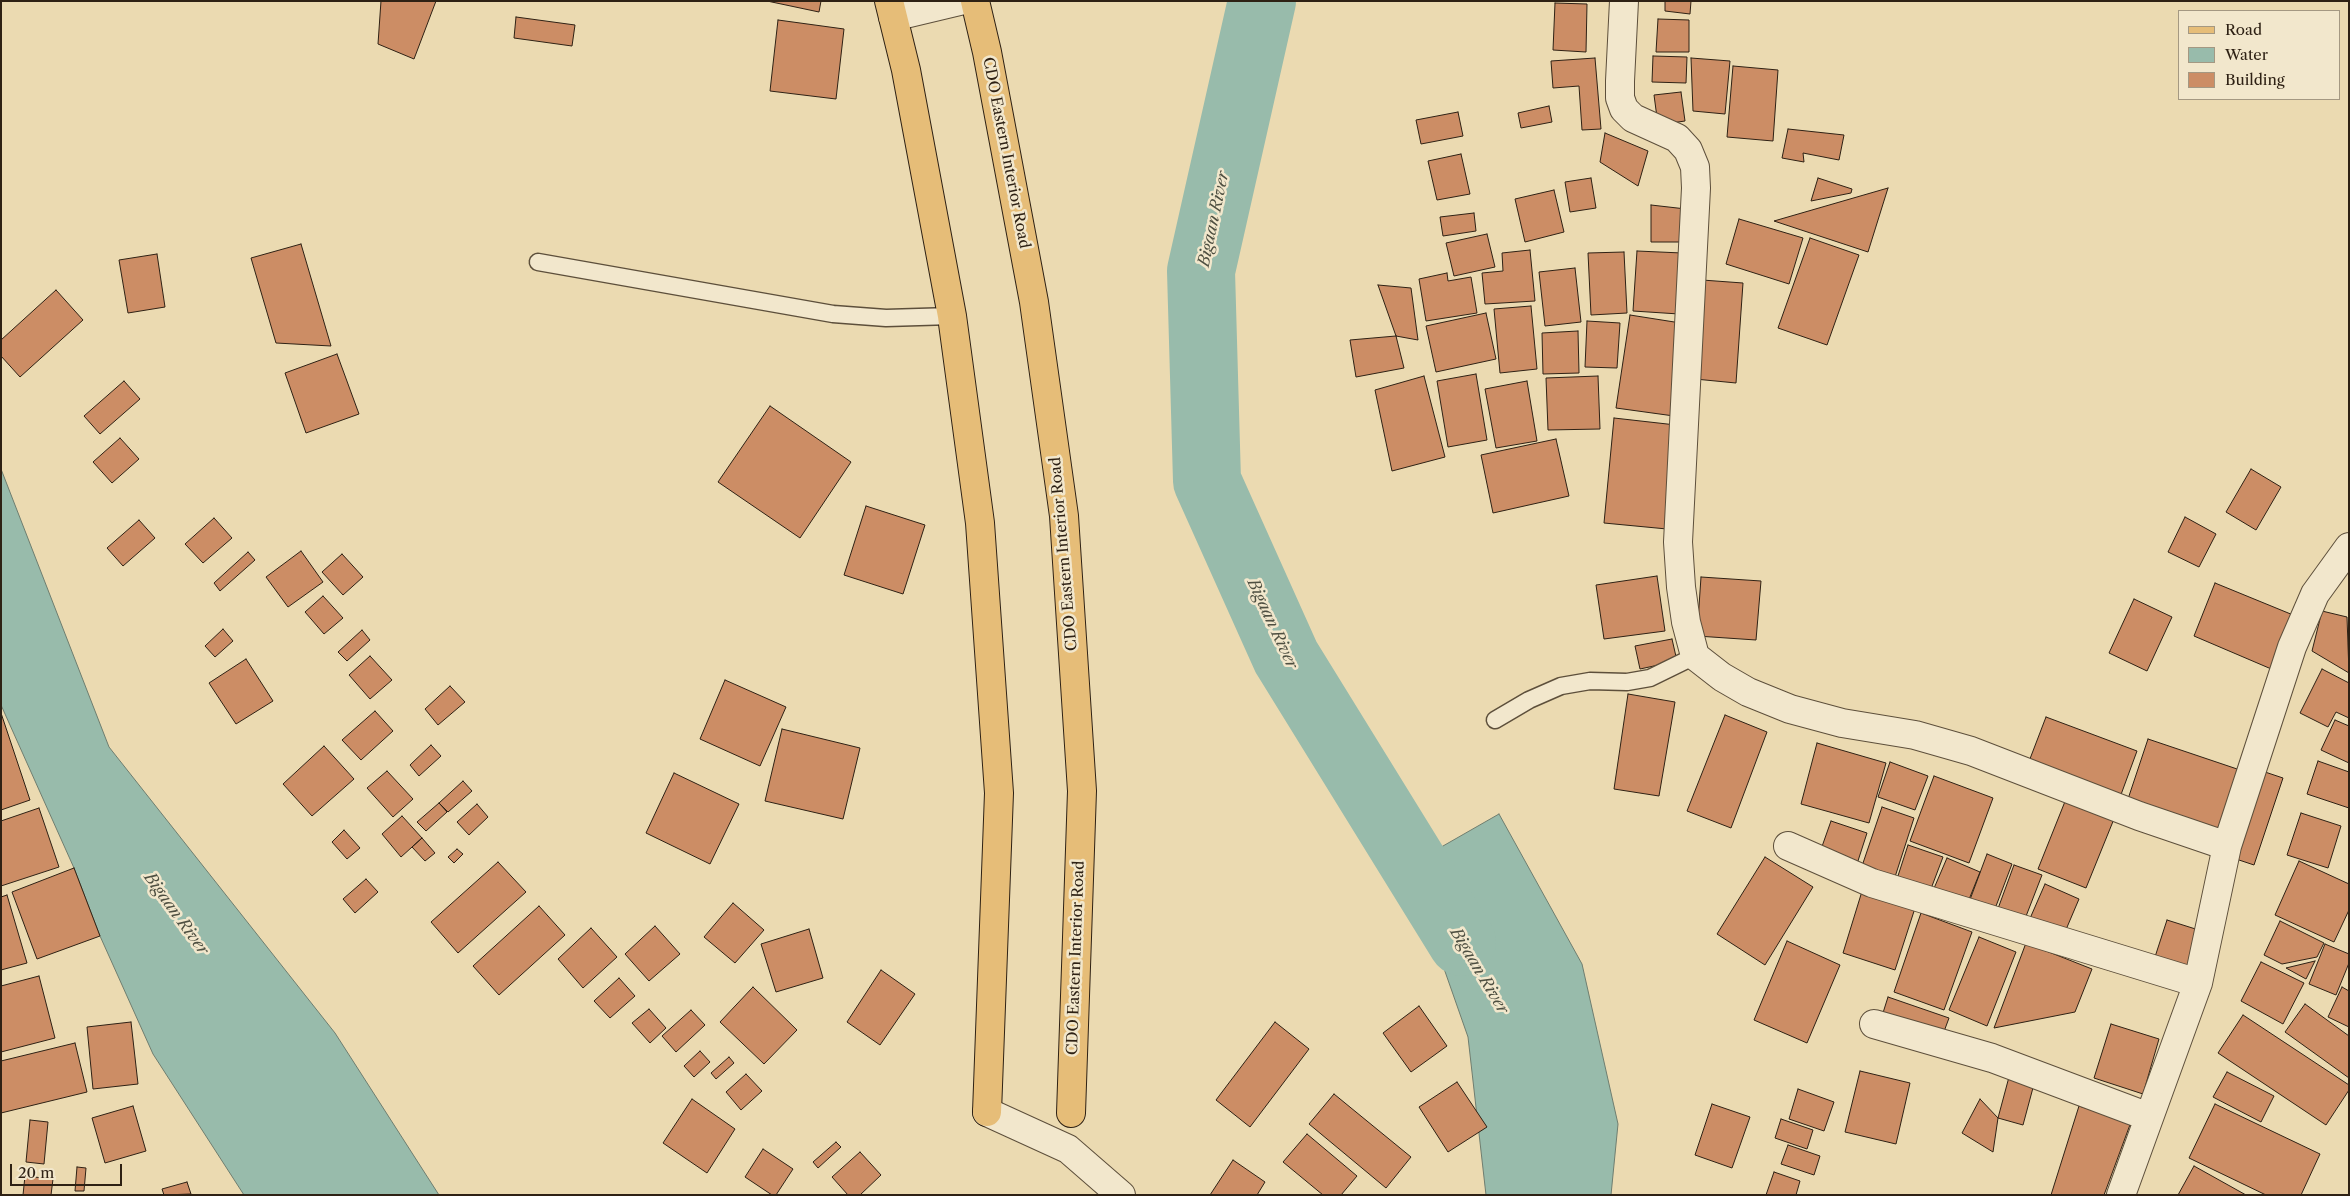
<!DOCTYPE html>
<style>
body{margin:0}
#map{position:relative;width:2350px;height:1196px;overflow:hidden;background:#ebdab1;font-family:"Libre Caslon Text",serif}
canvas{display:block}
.frame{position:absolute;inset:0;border:2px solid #2e2114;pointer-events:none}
.legend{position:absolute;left:2178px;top:10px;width:162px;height:90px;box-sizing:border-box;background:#f2e7cc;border:1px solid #a49882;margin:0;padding:6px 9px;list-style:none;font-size:15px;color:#2e2114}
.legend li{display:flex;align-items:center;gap:10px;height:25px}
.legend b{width:25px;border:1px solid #a49882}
.scale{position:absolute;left:10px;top:1164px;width:112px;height:22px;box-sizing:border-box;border:2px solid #2e2114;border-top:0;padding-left:6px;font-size:15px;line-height:18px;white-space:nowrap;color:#2e2114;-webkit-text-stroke:4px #f2e7cc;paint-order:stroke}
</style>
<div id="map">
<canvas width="2350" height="1196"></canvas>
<div class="frame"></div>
<ul class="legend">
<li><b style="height:6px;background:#e6bd78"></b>Road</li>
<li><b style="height:14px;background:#98bbab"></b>Water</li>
<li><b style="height:14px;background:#cc8d65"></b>Building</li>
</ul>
<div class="scale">20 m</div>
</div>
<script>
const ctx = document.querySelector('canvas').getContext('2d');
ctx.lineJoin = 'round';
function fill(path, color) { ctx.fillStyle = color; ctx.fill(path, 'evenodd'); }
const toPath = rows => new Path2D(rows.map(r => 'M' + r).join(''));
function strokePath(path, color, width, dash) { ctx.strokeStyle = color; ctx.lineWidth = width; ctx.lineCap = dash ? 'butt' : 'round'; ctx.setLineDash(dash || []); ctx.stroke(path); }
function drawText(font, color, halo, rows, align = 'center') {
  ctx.font = font + ' "Libre Caslon Text",serif'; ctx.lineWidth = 5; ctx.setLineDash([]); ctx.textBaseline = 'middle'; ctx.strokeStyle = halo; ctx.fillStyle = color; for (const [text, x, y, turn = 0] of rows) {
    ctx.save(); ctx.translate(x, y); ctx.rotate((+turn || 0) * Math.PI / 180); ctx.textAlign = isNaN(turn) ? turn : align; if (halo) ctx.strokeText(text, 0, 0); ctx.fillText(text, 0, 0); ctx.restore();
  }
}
const water = toPath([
 [1,469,109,747,335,1033,439,1195,244,1195,153,1054,100,936,74,868,1,705,1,469],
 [1499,814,1582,964,1618,1124,1611,1195,1486,1195,1468,1037,1408,866,1499,814]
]);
fill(water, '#98bbab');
strokePath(water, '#6e7d6f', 1);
strokePath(toPath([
 [1262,1,1201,271,1207,481,1286,657,1462,942]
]), '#98bbab', 68);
const building = toPath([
 [381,1,436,1,414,59,378,44,381,1],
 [767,1,821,1,819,12,767,1],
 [1665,1,1691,1,1690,14,1665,11,1665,1],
 [1555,3,1587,4,1586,52,1553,50,1555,3],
 [516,17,575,25,572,46,514,38,516,17],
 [1658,19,1689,20,1689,52,1656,52,1658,19],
 [778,20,844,29,836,99,770,91,778,20],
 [1653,56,1687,57,1686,83,1652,82,1653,56],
 [1595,58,1601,129,1582,130,1579,86,1553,88,1551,61,1595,58],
 [1691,58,1730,61,1725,114,1693,111,1691,58],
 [1733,66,1778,70,1773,141,1727,137,1733,66],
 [1681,92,1685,121,1658,125,1654,95,1681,92],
 [1549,106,1552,122,1521,128,1518,113,1549,106],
 [1458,112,1463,136,1421,144,1416,120,1458,112],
 [1788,129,1844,135,1839,160,1803,153,1804,162,1782,158,1788,129],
 [1605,133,1648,151,1638,186,1600,162,1605,133],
 [1461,154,1470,194,1437,200,1428,161,1461,154],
 [1591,178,1596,208,1570,212,1565,182,1591,178],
 [1818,178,1852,189,1851,193,1811,201,1818,178],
 [1888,188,1868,252,1774,221,1888,188],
 [1554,190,1564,232,1525,242,1515,199,1554,190],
 [1651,205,1686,209,1682,242,1651,242,1651,205],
 [1474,213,1476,231,1443,236,1440,217,1474,213],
 [1739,219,1803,238,1789,284,1726,264,1739,219],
 [1487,234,1495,267,1454,276,1446,243,1487,234],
 [1810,238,1859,255,1827,345,1778,328,1810,238],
 [301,244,331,346,276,343,251,258,301,244],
 [1530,250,1535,301,1485,304,1482,273,1503,271,1502,253,1530,250],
 [1637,251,1682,253,1679,314,1633,311,1637,251],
 [1624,252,1627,313,1591,315,1588,253,1624,252],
 [157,254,165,307,128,313,119,260,157,254],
 [1575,268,1581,322,1545,326,1539,272,1575,268],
 [1447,273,1448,281,1471,277,1477,313,1426,321,1419,279,1447,273],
 [1702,280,1743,283,1736,383,1695,379,1702,280],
 [1378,285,1411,288,1418,340,1396,336,1378,285],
 [56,290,83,320,20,377,1,356,1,340,56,290],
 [1531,306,1537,369,1500,373,1494,309,1531,306],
 [1486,313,1496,359,1436,372,1426,326,1486,313],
 [1630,315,1687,324,1674,416,1616,408,1630,315],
 [1587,321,1620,323,1617,368,1585,367,1587,321],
 [1578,331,1579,373,1543,374,1542,333,1578,331],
 [1396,336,1404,368,1356,377,1350,340,1396,336],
 [337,354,359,414,306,433,285,373,337,354],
 [1476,374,1487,440,1448,447,1437,381,1476,374],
 [1424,376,1445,457,1392,471,1375,390,1424,376],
 [1598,376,1600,429,1548,430,1546,378,1598,376],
 [124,381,140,399,100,434,84,416,124,381],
 [1527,381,1537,441,1496,448,1485,389,1527,381],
 [770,406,851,462,800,538,718,482,770,406],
 [1614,418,1676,425,1667,529,1604,523,1614,418],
 [120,438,139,459,112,483,93,462,120,438],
 [1556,439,1569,496,1493,513,1481,455,1556,439],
 [2251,469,2281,487,2256,530,2226,512,2251,469],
 [866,506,925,525,903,594,844,575,866,506],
 [2185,517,2216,534,2199,567,2168,552,2185,517],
 [214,518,232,538,203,563,185,544,214,518],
 [139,520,155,538,123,566,107,548,139,520],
 [301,551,323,582,288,607,266,577,301,551],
 [248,552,255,560,220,591,214,583,248,552],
 [342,554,363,577,343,595,322,572,342,554],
 [1657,576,1665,631,1604,639,1596,585,1657,576],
 [1701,577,1761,581,1756,640,1697,636,1701,577],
 [2215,583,2298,617,2276,671,2194,636,2215,583],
 [323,596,343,618,324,634,305,612,323,596],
 [2134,599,2172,617,2147,671,2109,653,2134,599],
 [2322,611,2347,617,2349,673,2312,651,2322,611],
 [223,629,233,641,215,657,205,646,223,629],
 [362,630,370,640,347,661,338,652,362,630],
 [1672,639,1677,661,1640,669,1635,646,1672,639],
 [370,656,392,680,370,699,349,675,370,656],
 [246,659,273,701,236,724,209,683,246,659],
 [2322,669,2349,683,2349,718,2336,712,2328,727,2300,713,2322,669],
 [725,680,786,707,760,766,700,739,725,680],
 [450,686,465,702,438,725,425,709,450,686],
 [1628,694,1675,702,1659,796,1614,789,1628,694],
 [375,711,393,731,361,760,342,740,375,711],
 [1,713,30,800,1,810,1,713],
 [1725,715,1767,732,1731,828,1687,811,1725,715],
 [2046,717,2137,751,2119,800,2028,764,2046,717],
 [2335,720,2349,726,2349,763,2321,750,2335,720],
 [782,729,860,748,843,819,765,801,782,729],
 [2148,739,2246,772,2223,838,2126,805,2148,739],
 [1817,743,1886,763,1869,823,1801,804,1817,743],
 [431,745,441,756,419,776,410,765,431,745],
 [324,746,354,779,312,816,283,784,324,746],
 [2318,761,2349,772,2349,808,2307,794,2318,761],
 [1890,762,1928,776,1915,810,1878,797,1890,762],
 [2259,770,2283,778,2254,865,2230,857,2259,770],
 [387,771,413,799,393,817,367,788,387,771],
 [674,773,739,804,710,864,646,833,674,773],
 [1934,776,1993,798,1969,863,1910,841,1934,776],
 [463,781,472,791,448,812,439,803,463,781],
 [2068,794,2116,814,2086,888,2038,869,2068,794],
 [439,803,447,812,426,831,417,822,439,803],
 [477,804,488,817,469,835,457,822,477,804],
 [1882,807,1914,818,1894,880,1861,869,1882,807],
 [39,808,59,867,1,886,1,821,39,808],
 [2301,813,2341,826,2328,868,2287,855,2301,813],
 [402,816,422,838,401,857,382,834,402,816],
 [1831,821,1867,833,1856,867,1819,855,1831,821],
 [344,830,360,848,347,859,332,842,344,830],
 [422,838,435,853,425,861,412,847,422,838],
 [1908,845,1943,857,1929,894,1896,882,1908,845],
 [457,849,463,854,454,863,448,857,457,849],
 [1987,854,2012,864,1993,914,1968,905,1987,854],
 [1765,857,1813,887,1765,965,1717,934,1765,857],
 [1947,858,1980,872,1966,907,1932,893,1947,858],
 [2299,861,2349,884,2349,910,2334,942,2275,915,2299,861],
 [498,862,526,892,458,953,431,922,498,862],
 [2014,865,2042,875,2023,924,1996,914,2014,865],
 [74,868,100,936,37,959,12,892,74,868],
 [366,879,378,892,355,913,343,899,366,879],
 [2045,884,2079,899,2062,939,2028,923,2045,884],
 [1863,888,1916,905,1895,970,1843,953,1863,888],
 [7,895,27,963,1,970,1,897,7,895],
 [733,903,764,930,735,963,704,937,733,903],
 [539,906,565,935,499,995,473,966,539,906],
 [1921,913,1972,932,1944,1010,1894,992,1921,913],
 [2167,920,2205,932,2192,973,2154,960,2167,920],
 [2280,921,2324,943,2317,957,2282,964,2264,955,2280,921],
 [655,926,680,954,649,981,625,954,655,926],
 [591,928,617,957,583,988,558,959,591,928],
 [809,929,823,978,776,992,761,944,809,929],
 [1979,937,2016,952,1987,1026,1949,1010,1979,937],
 [1787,941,1840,965,1807,1043,1754,1020,1787,941],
 [2026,943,2092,969,2075,1012,1994,1028,2026,943],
 [2325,944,2349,954,2349,963,2336,995,2309,984,2325,944],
 [2315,961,2306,979,2286,968,2315,961],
 [2261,962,2304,983,2283,1024,2241,1001,2261,962],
 [881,970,915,994,880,1045,847,1022,881,970],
 [39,976,55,1038,1,1052,1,986,39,976],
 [619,978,635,996,610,1018,594,1001,619,978],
 [753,987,797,1030,764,1064,720,1022,753,987],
 [2342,987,2349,991,2349,1027,2328,1017,2342,987],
 [1888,997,1949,1018,1942,1037,1882,1016,1888,997],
 [2305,1004,2349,1036,2349,1078,2285,1032,2305,1004],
 [1419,1006,1447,1046,1411,1072,1383,1033,1419,1006],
 [649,1009,666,1028,650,1043,632,1023,649,1009],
 [691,1010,705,1025,676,1052,662,1036,691,1010],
 [2243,1015,2349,1085,2349,1090,2326,1125,2218,1053,2243,1015],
 [131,1022,138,1084,93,1089,87,1027,131,1022],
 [1275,1022,1309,1049,1250,1127,1216,1100,1275,1022],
 [2111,1024,2159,1039,2143,1094,2094,1078,2111,1024],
 [75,1043,87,1092,1,1113,1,1061,75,1043],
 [700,1051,710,1062,694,1077,684,1066,700,1051],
 [729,1057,734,1063,716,1079,711,1073,729,1057],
 [1860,1071,1910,1083,1896,1144,1845,1132,1860,1071],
 [2227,1072,2274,1096,2261,1122,2213,1097,2227,1072],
 [746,1074,762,1091,741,1110,726,1092,746,1074],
 [2009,1077,2034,1084,2023,1125,1998,1118,2009,1077],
 [1457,1082,1487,1127,1448,1152,1419,1107,1457,1082],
 [1798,1089,1834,1102,1824,1131,1789,1119,1798,1089],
 [1334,1094,1411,1157,1386,1188,1309,1124,1334,1094],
 [692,1099,735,1129,707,1173,663,1143,692,1099],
 [1980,1099,1998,1118,1993,1152,1962,1133,1980,1099],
 [1712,1104,1750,1117,1732,1168,1695,1155,1712,1104],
 [2215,1104,2320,1154,2301,1195,2266,1195,2189,1158,2215,1104],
 [133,1106,146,1151,105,1163,92,1118,133,1106],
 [2079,1106,2131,1122,2104,1195,2051,1195,2079,1106],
 [1781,1119,1813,1130,1807,1149,1775,1138,1781,1119],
 [30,1120,48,1122,44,1164,26,1162,30,1120],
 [1307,1134,1357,1176,1341,1195,1323,1195,1283,1162,1307,1134],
 [836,1142,841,1147,818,1168,813,1162,836,1142],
 [1788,1145,1820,1156,1814,1175,1781,1164,1788,1145],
 [763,1149,793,1169,776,1195,772,1195,745,1177,763,1149],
 [860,1152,881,1175,860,1195,848,1195,832,1177,860,1152],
 [1233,1160,1265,1182,1257,1195,1210,1195,1233,1160],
 [2194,1166,2246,1195,2178,1195,2194,1166],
 [77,1167,86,1168,84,1191,75,1191,77,1167],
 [1774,1172,1800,1181,1796,1195,1766,1195,1774,1172],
 [25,1176,53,1179,51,1195,23,1195,25,1176],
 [187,1182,191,1194,164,1195,162,1189,187,1182]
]);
fill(building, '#cc8d65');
strokePath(building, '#2e2114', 1);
const lane = toPath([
 [538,262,833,314,886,318,952,316],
 [1495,720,1529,700,1561,686,1590,681,1627,682,1650,678,1695,656]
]);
const street = toPath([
 [1624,1,1620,81,1620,98,1624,109,1633,118,1677,138,1688,150,1695,167,1696,188,1678,542,1681,587,1686,622,1695,656,1722,677,1748,692,1790,709,1842,723,1915,735,1971,751,2139,816,2227,846],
 [893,17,960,1],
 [1788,846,1872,883,2198,983],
 [1874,1024,1992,1058,2149,1117],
 [987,1112,1068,1149,1121,1195],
 [2121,1195,2198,983,2227,846,2292,647,2315,594,2349,547]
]);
const primary = toPath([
 [889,1,906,70,952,316,980,523,999,793,987,1112],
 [975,1,987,52,1034,302,1064,516,1082,791,1071,1113]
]);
strokePath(lane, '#5d4f3b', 19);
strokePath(street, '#5d4f3b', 30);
strokePath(primary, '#2e2114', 30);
strokePath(lane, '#f2e7cc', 16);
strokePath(street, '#f2e7cc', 28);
strokePath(primary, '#e6bd78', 28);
drawText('15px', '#2e2114', '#f2e7cc', [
 ["CDO Eastern Interior Road",1006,153,79],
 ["CDO Eastern Interior Road",1064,554,-95],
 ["CDO Eastern Interior Road",1076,958,-88]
]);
drawText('italic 16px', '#4e4f41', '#f2e7cc', [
 ["Bigaan River",1214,219,-78],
 ["Bigaan River",1272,624,65],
 ["Bigaan River",176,914,54],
 ["Bigaan River",1479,971,59]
]);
</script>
